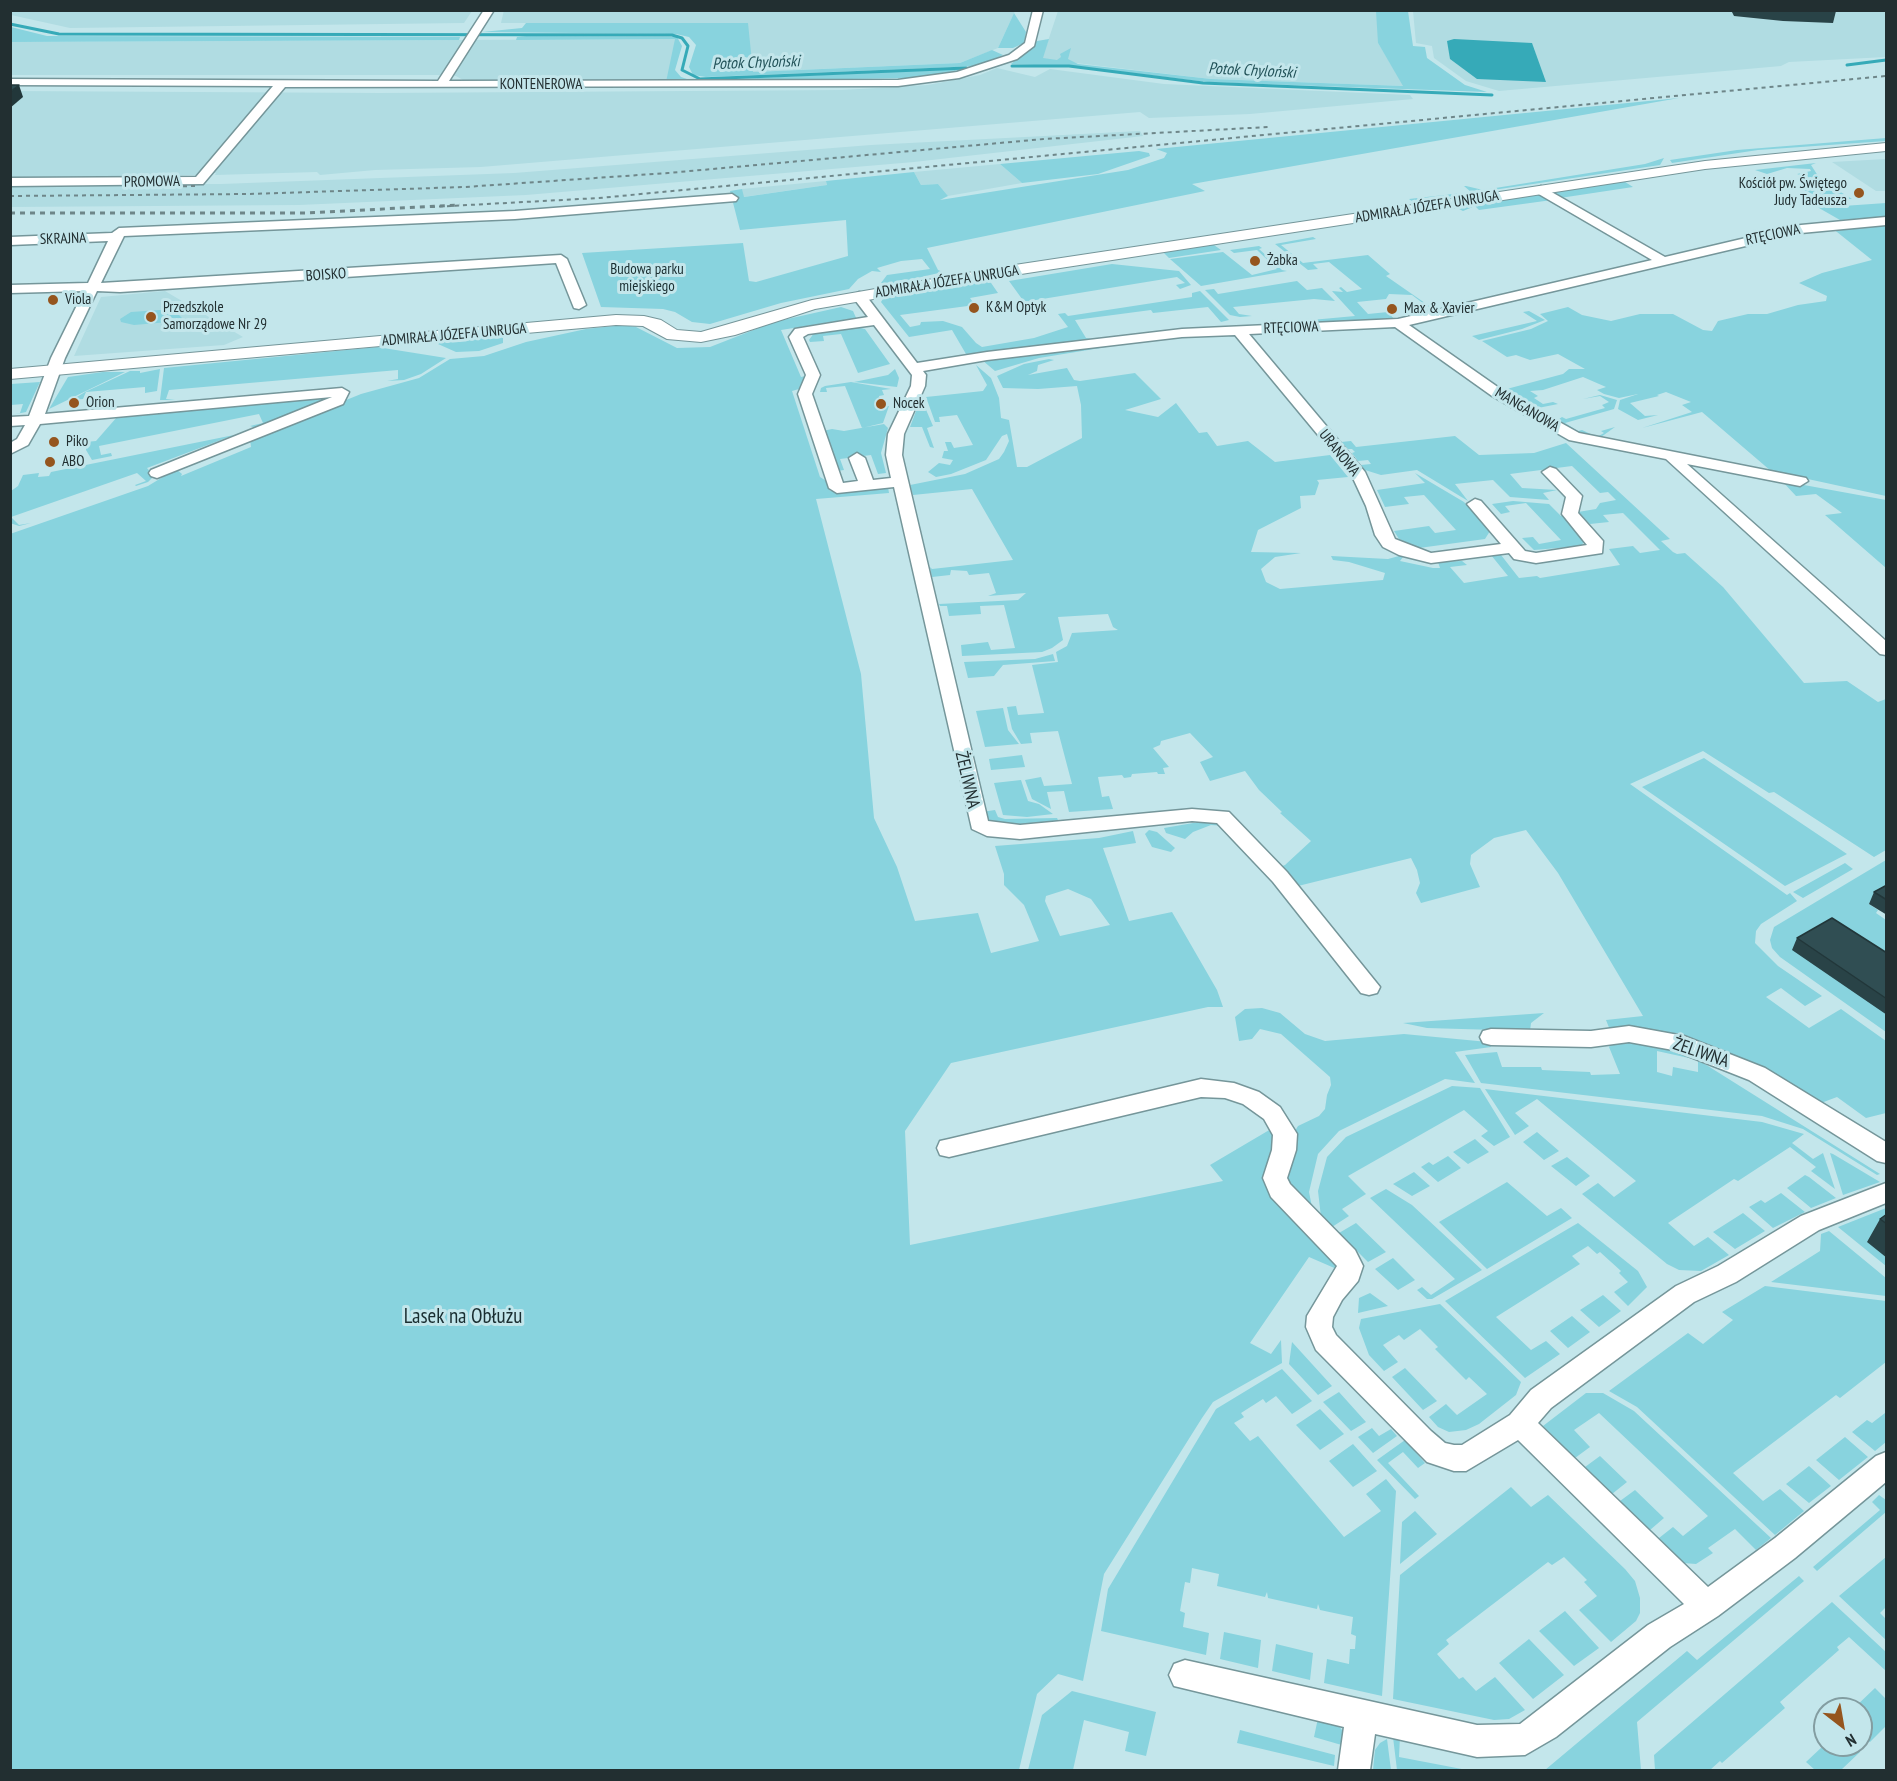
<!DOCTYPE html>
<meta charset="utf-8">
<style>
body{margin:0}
#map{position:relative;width:1897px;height:1781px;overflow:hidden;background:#c3e6eb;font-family:"PT Sans Narrow",sans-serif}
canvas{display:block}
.frame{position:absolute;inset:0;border:12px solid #222f31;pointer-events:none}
.north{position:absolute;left:1813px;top:1697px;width:60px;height:60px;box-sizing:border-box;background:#c3e6eb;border:2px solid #839da1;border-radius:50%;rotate:149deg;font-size:16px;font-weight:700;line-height:24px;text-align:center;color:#222f31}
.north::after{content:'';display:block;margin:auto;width:21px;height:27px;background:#95551e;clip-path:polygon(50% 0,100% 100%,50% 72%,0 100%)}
</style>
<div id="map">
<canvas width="1897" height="1781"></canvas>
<div class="frame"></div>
<div class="north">N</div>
</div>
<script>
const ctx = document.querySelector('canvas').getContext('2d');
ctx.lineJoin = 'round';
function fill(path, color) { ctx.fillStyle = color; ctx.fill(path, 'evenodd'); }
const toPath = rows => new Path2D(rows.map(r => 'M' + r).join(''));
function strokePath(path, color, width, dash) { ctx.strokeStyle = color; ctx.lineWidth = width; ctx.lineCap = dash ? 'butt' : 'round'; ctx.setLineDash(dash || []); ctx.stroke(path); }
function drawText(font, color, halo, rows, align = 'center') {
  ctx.font = font + ' "PT Sans Narrow",sans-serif'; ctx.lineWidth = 6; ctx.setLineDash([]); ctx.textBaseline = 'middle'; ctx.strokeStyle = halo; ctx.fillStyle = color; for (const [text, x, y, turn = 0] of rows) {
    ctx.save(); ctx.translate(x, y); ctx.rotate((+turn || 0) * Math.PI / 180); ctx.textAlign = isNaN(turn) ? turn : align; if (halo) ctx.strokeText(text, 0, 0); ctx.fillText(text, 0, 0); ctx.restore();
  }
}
fill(toPath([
 [11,10,472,10,472,11,464,23,70,28,11,15],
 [504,10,1015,11,998,48,960,63,752,72,747,23,501,23],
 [1058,11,1378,11,1378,43,1404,86,1211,79,1042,59],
 [1413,11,1886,11,1886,57,1789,62,1781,66,1499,91,1466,81,1434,58,1432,46,1416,43],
 [676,39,667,80,463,80,456,76,437,75,11,75,10,42],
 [997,68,1035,77,1050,69,1164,84,1410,95,1413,99,1250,114,1149,118,1140,112,481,167,375,170,320,175,317,172,215,175,216,173,200,173,197,175,11,178,10,91,381,93,842,90,928,85,980,75],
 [1140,131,1143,136,914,162,526,195,299,205,11,207,10,184,221,184,514,173,871,145],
 [1886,159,1886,191,1876,191,1832,162],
 [1000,164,1022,183,948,196,938,184,921,185,914,172],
 [826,181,827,185,743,197,742,189],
 [165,291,243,337,224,345,74,356,101,297]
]), '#b0dce2');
fill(toPath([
 [1376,11,1408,11,1413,46,1425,47,1427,58,1465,85,1487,92,1207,82,1081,67,1011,64,1037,41,1049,39,1043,58,1057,60,1061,57,1060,54,1071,48,1068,59,1078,64,1211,79,1403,86,1378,43],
 [1014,13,1026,32,1024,43,1013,48,998,48],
 [526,23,748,23,753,72,960,63,992,50,1003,55,980,66,706,77,693,75,689,67,696,45,689,37,676,34,482,32,522,28],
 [11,27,47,36,460,37,459,40,11,42],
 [526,36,677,37,682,46,675,70,681,77,693,81,972,68,913,78,666,82,675,39,516,40,517,37],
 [1679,98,1192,184,1205,191,927,248,938,270,943,272,891,284,881,283,887,275,930,269,922,259,901,261,877,268,881,272,872,271,858,279,849,289,781,303,710,324,692,322,675,312,663,309,601,307,582,253,743,243,749,281,756,282,848,256,846,220,740,230,730,191,742,189,744,197,827,185,826,181,914,172,921,185,938,184,948,196,940,200,1128,170,1164,158,1167,153,1156,149],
 [1886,138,1886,141,1758,150,1672,163,1670,160,1737,150],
 [1139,151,1149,153,1150,156,1098,174,1022,183,1000,164],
 [1664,158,1660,165,1413,202,1409,199,1471,192,1464,186,1466,186,1483,190,1645,164],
 [1816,163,1811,165,1822,182,1797,174,1811,171,1810,169,1787,168,1767,174,1755,170],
 [1622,180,1633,187,1560,198,1552,193],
 [1824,186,1829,190,1834,188,1852,199,1823,199,1804,190],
 [1537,193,1552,200,1479,210,1475,206,1463,211,1453,206],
 [1804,194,1823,202,1843,206,1886,203,1886,217,1840,220,1798,196],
 [1886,225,1886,496,1771,471,1702,412,1642,428,1692,412,1682,405,1691,402,1666,392,1657,395,1659,396,1630,403,1645,416,1658,415,1638,420,1618,409,1620,400,1638,394,1619,398,1604,394,1597,390,1606,387,1583,377,1543,390,1530,391,1538,396,1534,398,1543,404,1553,402,1558,404,1533,409,1503,390,1563,374,1569,369,1585,369,1558,354,1530,360,1516,355,1507,357,1482,341,1531,329,1548,321,1540,314,1568,307,1582,315,1611,321,1640,314,1673,314,1703,330,1712,331,1718,321,1748,314,1767,314,1798,305,1826,301,1827,296,1799,283,1822,273,1872,260,1832,228],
 [1313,237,1316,239,1281,245,1303,263,1368,255,1390,274,1386,276,1435,310,1432,310,1412,295,1389,294,1386,299,1357,302,1368,314,1388,312,1394,319,1352,321,1354,324,1246,326,1355,316,1332,291,1343,292,1339,288,1341,287,1347,292,1362,289,1329,262,1313,264,1318,269,1308,270,1275,244],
 [1205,244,1214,245,1221,250,1169,258,1163,252],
 [1259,246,1262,248,1259,249,1282,270,1287,271,1201,286,1170,259,1223,252,1252,275,1277,269,1257,250,1234,253,1230,250],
 [1112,264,1179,271,1191,285,1180,289,1176,285,1185,283,1177,277,1030,301,1037,309,1046,307,1049,310,1036,312,1030,310,1009,281],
 [984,280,989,280,998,293,970,298,975,305,900,315,910,327,920,325,921,322,943,321,962,327,976,343,982,347,1034,338,1068,327,1058,314,1065,313,1068,316,1192,297,1192,293,1200,291,1229,320,1221,322,1208,307,1153,313,1151,310,1075,320,1086,338,1093,339,966,354,952,330,909,337,881,302,884,297],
 [1297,281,1307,290,1322,288,1335,301,1314,299,1233,307,1239,314,1252,316,1240,317,1230,315,1205,290,1214,289,1218,294],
 [841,307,853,311,857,320,850,319,781,330,801,377,806,376,799,389,792,391,820,477,828,482,830,491,888,487,889,493,816,499,861,674,874,818,897,867,915,921,978,913,991,953,1039,941,1024,905,1004,885,1004,874,995,846,1099,838,1133,831,1136,843,1103,848,1129,921,1172,912,1217,990,1223,1007,1208,1007,951,1063,905,1131,910,1245,1223,1181,1210,1165,1271,1129,1275,1144,1268,1162,1274,1196,1338,1261,1339,1270,1309,1257,1250,1343,1271,1354,1281,1340,1282,1363,1213,1402,1202,1418,1104,1574,1083,1681,1058,1674,1037,1694,1019,1770,11,1770,10,534,148,486,176,469,182,474,181,476,251,447,250,439,361,394,419,378,450,359,484,356,526,342,586,329,623,325,636,327,677,348,710,347,774,322],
 [1068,889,1091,899,1110,925,1060,936,1045,901,1046,896],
 [160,310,176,312,182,318,169,322,134,325,121,322,120,319,131,312],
 [1529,311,1545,320,1522,329,1479,340,1472,336,1537,321,1523,312],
 [856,327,865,329,890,364,858,373,841,334,823,336,824,341,810,342,809,340,814,333],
 [498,335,503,337,503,343,479,351,456,352,438,344,442,340],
 [1131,343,1039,358,995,371,982,360],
 [377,347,446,358,421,374,404,380,387,381,398,379,398,370,169,390,166,399,175,400,160,400,164,368],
 [1049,359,1054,360,1038,365,1037,371,1028,375,1067,368,1074,380,1080,381,1135,373,1161,399,1125,410,1158,417,1176,403,1199,433,1207,432,1217,446,1248,441,1275,462,1330,455,1348,477,1317,480,1319,483,1315,495,1300,496,1301,508,1258,530,1251,552,1301,553,1275,557,1261,569,1266,582,1280,589,1383,580,1385,573,1349,562,1333,560,1331,556,1388,559,1399,556,1403,557,1400,561,1433,568,1440,568,1438,562,1462,561,1467,565,1450,567,1464,583,1508,576,1491,555,1501,555,1519,578,1537,576,1540,578,1620,565,1609,549,1633,546,1640,553,1660,550,1623,513,1603,515,1609,522,1590,524,1578,512,1596,509,1600,503,1616,500,1608,492,1600,493,1572,466,1510,474,1522,488,1557,490,1543,493,1549,500,1510,497,1493,480,1455,484,1468,501,1417,470,1381,475,1365,470,1361,465,1371,464,1368,460,1358,461,1352,453,1355,452,1352,449,1348,449,1341,442,1351,441,1356,447,1455,436,1479,455,1534,453,1566,443,1670,539,1661,541,1673,552,1677,554,1685,553,1723,587,1804,683,1847,681,1878,702,1886,699,1886,850,1874,857,1774,792,1769,793,1703,751,1630,784,1787,895,1790,893,1797,901,1761,924,1756,931,1755,943,1778,966,1822,996,1805,1006,1781,988,1766,997,1809,1028,1841,1009,1886,1041,1886,1113,1866,1118,1837,1097,1821,1103,1796,1089,1610,1030,1606,1020,1643,1016,1558,873,1526,830,1494,838,1471,855,1470,864,1480,887,1421,903,1416,893,1420,883,1417,870,1411,858,1298,886,1277,868,1285,865,1311,841,1280,813,1282,812,1259,790,1245,771,1210,781,1200,762,1213,757,1190,733,1161,741,1160,745,1153,748,1169,767,1163,768,1165,774,1158,774,1157,772,1132,774,1131,777,1124,778,1122,775,1098,777,1102,797,1109,796,1113,809,1069,812,1064,791,1047,792,1051,809,1032,799,1025,780,1041,777,1044,786,1072,784,1058,731,1030,733,1032,743,1021,744,1012,729,1007,707,1016,706,1018,715,1044,713,1032,665,1058,662,1056,652,1067,646,1072,633,1118,630,1113,627,1108,614,1058,617,1063,640,1052,648,1042,652,962,656,961,645,988,642,991,650,1015,648,1004,605,980,606,981,614,949,616,947,606,940,606,939,604,1018,600,1026,593,988,596,996,593,989,573,969,575,967,571,951,570,950,575,932,577,930,567,932,569,1013,560,972,489,913,495,910,485,965,474,999,459,1004,452,1009,441,1007,434,1002,436,986,460,951,474,936,477,928,472,939,463,950,465,953,460,942,458,944,451,948,451,945,442,951,442,954,448,973,445,957,415,939,417,940,422,935,422,926,397,983,391,987,385,976,365,991,378,999,398,1001,418,1009,420,1017,467,1027,467,1082,438,1081,405,1077,386,1038,389,1003,388,997,376,1024,364],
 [160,369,157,391,145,393,145,387,86,392,83,399,72,400,85,392,130,371,140,371,140,373],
 [895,369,899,378,897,387,854,382,888,375],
 [103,372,125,372,49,409,68,377],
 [40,382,26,412,11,415,20,413,23,404,11,405,11,384],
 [851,382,891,389,882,390,884,395,879,396,880,401,875,402,875,407,889,406,883,423,862,428,845,386,826,388,827,392,820,392,821,388,825,386],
 [1600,395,1617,400,1614,409,1565,423,1578,431,1582,430,1597,437,1604,433,1601,431,1615,427,1601,437,1600,438,1588,435,1574,431,1556,421,1562,417,1566,419,1605,408,1602,405,1609,402,1600,396,1583,399],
 [328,397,330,399,256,428,250,426,263,423,259,414,99,446,101,455,111,453,112,456,92,460,86,450,86,442,96,441,117,417],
 [921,398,933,426,927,428,934,448,930,447,922,427,910,427],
 [884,424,888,428,881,453,886,473,878,474,871,455,840,459,844,470,837,471,823,431,832,429,844,431],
 [234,435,147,468,154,476,148,482,136,486,135,485,146,481,137,473,11,517,19,525,31,523,19,526,10,523,11,491,18,486,23,475,39,473,38,477,49,476,51,472],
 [1415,473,1464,502,1490,531,1485,539,1419,548,1399,539,1394,531,1429,526,1435,533,1456,530,1424,495,1404,497,1409,504,1385,507,1377,490,1425,483],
 [1782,481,1886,500,1886,568,1825,515,1842,513,1816,494,1796,496],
 [1513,501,1549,504,1561,516,1567,516,1587,538,1581,546,1534,550,1522,538,1533,537,1539,544,1561,540,1526,503,1505,506,1510,512,1501,514,1492,504],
 [1053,654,1055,661,1003,665,994,676,968,678,964,662,1035,659],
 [1003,708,1008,730,1019,744,985,747,976,711],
 [1022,755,1025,767,991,770,989,759],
 [1704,758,1847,854,1785,886,1642,787],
 [1021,780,1028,801,1039,804,1053,814,1027,817,1003,815,994,783],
 [995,810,998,817,1005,819,1057,818,1059,822,1021,827,988,821,982,812],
 [1205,821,1226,826,1211,825,1193,832,1185,839,1166,833,1164,828],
 [1149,830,1157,832,1175,848,1171,852,1152,847,1145,834],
 [1886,860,1886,894,1869,904,1878,910,1876,913,1886,920,1886,1032,1780,957,1772,948,1770,940,1774,927],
 [1845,863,1853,869,1803,898,1793,892],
 [1262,1008,1280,1013,1305,1034,1325,1041,1404,1034,1488,1042,1491,1047,1455,1052,1475,1083,1445,1079,1339,1131,1318,1154,1309,1192,1314,1217,1289,1186,1286,1174,1295,1131,1298,1126,1319,1116,1325,1109,1327,1095,1331,1085,1330,1077,1281,1034,1260,1029,1252,1039,1239,1041,1235,1017,1245,1009],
 [1544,1013,1531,1023,1530,1031,1427,1028,1403,1023],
 [1614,1040,1656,1041,1700,1061,1880,1174,1877,1175,1803,1129,1762,1116,1481,1083,1465,1055,1497,1052,1502,1067,1541,1067,1542,1070,1590,1072,1591,1075,1620,1074,1609,1047],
 [1657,1051,1698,1060,1698,1072,1673,1067,1672,1076,1657,1072],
 [1452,1086,1480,1088,1510,1137,1494,1146,1481,1136,1488,1131,1464,1110,1348,1176,1366,1194,1342,1209,1349,1216,1332,1227,1321,1217,1318,1191,1327,1157,1346,1137],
 [1485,1089,1762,1122,1804,1134,1792,1143,1813,1159,1823,1153,1835,1189,1811,1171,1816,1167,1790,1147,1738,1181,1734,1179,1668,1223,1694,1246,1708,1237,1729,1255,1701,1271,1679,1270,1667,1264,1582,1194,1598,1183,1614,1197,1636,1181,1537,1099,1515,1113,1529,1126,1515,1135],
 [1537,1132,1559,1151,1544,1160,1523,1142],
 [1475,1139,1489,1152,1468,1164,1453,1152],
 [1830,1153,1833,1154,1880,1182,1843,1195],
 [1448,1156,1461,1168,1438,1182,1421,1167,1429,1162,1433,1165],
 [1567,1157,1589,1175,1590,1176,1576,1186,1551,1166],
 [1414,1172,1430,1186,1412,1196,1393,1184],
 [1805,1175,1809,1177,1836,1198,1811,1208,1787,1188],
 [1507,1182,1547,1216,1561,1208,1572,1218,1487,1269,1439,1222],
 [1386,1189,1412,1205,1482,1270,1432,1299,1427,1299,1417,1290,1422,1287,1431,1295,1455,1279,1370,1198],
 [1781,1193,1805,1212,1773,1228,1749,1207,1761,1200,1765,1203],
 [1886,1208,1886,1266,1838,1227],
 [1743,1213,1765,1231,1735,1249,1713,1232],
 [1356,1223,1386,1252,1368,1262,1339,1233],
 [1578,1223,1638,1271,1647,1287,1628,1306,1614,1292,1628,1282,1619,1273,1621,1271,1600,1252,1597,1254,1588,1246,1572,1256,1580,1264,1496,1317,1531,1350,1546,1341,1560,1354,1525,1378,1445,1301],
 [1829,1231,1886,1278,1886,1296,1771,1282,1820,1251,1821,1234],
 [1393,1258,1415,1280,1398,1290,1375,1269],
 [1765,1286,1886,1301,1886,1362,1840,1398,1836,1395,1733,1473,1763,1501,1780,1489,1804,1511,1775,1535,1637,1407,1609,1391,1688,1333,1703,1344,1733,1320,1722,1312],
 [1370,1293,1388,1306,1358,1313,1359,1298],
 [1603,1295,1621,1311,1599,1327,1580,1310],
 [1440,1304,1521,1382,1516,1395,1479,1424,1466,1430,1449,1432,1438,1427,1429,1417,1446,1404,1457,1415,1487,1394,1469,1377,1466,1380,1435,1349,1438,1347,1420,1329,1404,1340,1399,1335,1383,1345,1398,1362,1384,1371,1369,1355,1359,1328,1361,1319],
 [1572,1316,1590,1332,1568,1348,1550,1331],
 [1292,1342,1332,1386,1318,1395,1289,1364],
 [1405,1368,1437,1401,1423,1410,1392,1377],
 [1282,1369,1312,1401,1292,1414,1276,1396,1266,1403,1263,1399,1241,1413,1244,1417,1234,1423,1250,1441,1258,1436,1344,1537,1381,1511,1366,1494,1386,1479,1396,1491,1382,1696,1324,1683,1327,1659,1349,1664,1350,1649,1355,1649,1356,1636,1351,1634,1353,1617,1320,1610,1318,1604,1317,1609,1268,1598,1267,1592,1265,1597,1217,1586,1219,1574,1192,1568,1190,1583,1185,1582,1180,1611,1185,1613,1183,1627,1209,1633,1206,1655,1101,1631,1108,1589,1216,1409],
 [1339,1392,1366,1422,1351,1431,1323,1402],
 [1586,1393,1603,1393,1634,1411,1771,1538,1756,1550,1735,1529,1708,1548,1713,1553,1696,1564,1683,1563,1659,1538,1673,1527,1683,1536,1708,1516,1599,1413,1574,1430,1590,1447,1575,1458,1543,1426],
 [1320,1409,1344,1434,1320,1450,1296,1425],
 [1885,1413,1886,1442,1875,1451,1852,1432,1867,1420,1872,1423],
 [1372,1428,1379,1436,1391,1429,1397,1436,1373,1453,1358,1437],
 [1845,1437,1868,1457,1839,1480,1816,1460],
 [1405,1440,1425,1463,1418,1468,1403,1452,1388,1463,1419,1496,1415,1499,1377,1460],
 [1353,1444,1377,1471,1353,1487,1329,1461],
 [1600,1456,1627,1482,1612,1494,1585,1467],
 [1809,1466,1831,1486,1809,1503,1786,1484],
 [1511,1487,1531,1507,1548,1495,1625,1569,1635,1581,1640,1598,1640,1613,1636,1621,1611,1642,1579,1610,1597,1596,1584,1582,1587,1580,1564,1557,1552,1565,1548,1562,1446,1640,1449,1644,1437,1654,1459,1679,1463,1677,1476,1691,1495,1677,1525,1710,1509,1719,1494,1720,1393,1699,1400,1575],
 [1635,1490,1664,1518,1650,1530,1620,1501],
 [1879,1495,1886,1500,1886,1512,1817,1571,1813,1567,1880,1510,1872,1502],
 [1415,1511,1437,1534,1400,1564,1402,1522],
 [1886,1557,1886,1607,1880,1613,1886,1619,1886,1640,1839,1596],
 [1799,1576,1804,1581,1637,1722,1641,1770,1545,1770,1687,1651,1697,1660],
 [1832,1602,1886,1652,1886,1671,1849,1637,1837,1647,1839,1650,1780,1702,1785,1708,1722,1763,1720,1761,1710,1770,1655,1770,1654,1755],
 [1565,1611,1599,1648,1574,1666,1539,1631],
 [1224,1632,1261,1640,1258,1668,1220,1659],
 [1529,1639,1564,1675,1533,1699,1499,1663],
 [1276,1644,1313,1653,1310,1680,1272,1671],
 [1875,1688,1886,1699,1886,1726,1870,1742,1861,1736,1861,1709,1853,1709],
 [1072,1691,1156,1712,1146,1756,1125,1751,1129,1732,1084,1720,1073,1770,1028,1770,1042,1715],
 [1318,1718,1337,1724,1342,1730,1345,1746,1314,1737],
 [1240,1730,1335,1755,1334,1766,1237,1743],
 [1825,1734,1825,1745,1856,1745,1860,1749,1860,1752,1841,1770,1815,1770,1806,1762,1823,1746,1818,1741],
 [1400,1736,1399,1757,1467,1770,1397,1770,1393,1737],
 [1387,1739,1391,1770,1373,1770,1375,1750,1380,1743]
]), '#88d3de');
fill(toPath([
 [1454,39,1532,43,1546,82,1477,79,1450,59,1447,41]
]), '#36aab8');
strokePath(toPath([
 [10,24,59,34,672,35,682,38,688,46,682,70,700,79,966,68],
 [1847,65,1886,60],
 [1012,66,1069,66,1203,83,1492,95]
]), '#36aab8', 3);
const minor = toPath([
 [484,10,494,10,449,81,898,80,957,72,1009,55,1025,43,1033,10,1043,10,1034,46,1017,59,959,78,898,86,285,87,203,184,10,186,10,178,196,177,273,86,10,85,10,79,438,81,484,10],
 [1541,186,1665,257,1801,225,1886,217,1886,225,1801,233,1409,325,1502,390,1579,433,1806,478,1808,481,1800,486,1687,464,1886,641,1886,655,1880,654,1666,459,1569,440,1492,396,1395,327,1249,334,1365,472,1395,539,1431,553,1501,544,1467,504,1475,499,1481,501,1525,551,1536,553,1587,545,1562,514,1566,497,1542,472,1550,467,1556,469,1582,496,1578,513,1603,541,1602,553,1536,563,1514,559,1509,553,1431,563,1399,555,1383,547,1375,535,1366,506,1352,476,1235,335,1182,337,987,360,923,371,926,375,925,386,904,434,902,455,988,821,1020,825,1192,809,1229,812,1287,872,1380,987,1377,993,1369,995,1361,993,1273,882,1217,823,1192,821,1020,839,987,836,972,829,894,487,837,493,829,488,798,394,806,375,789,337,795,329,868,317,852,296,859,292,864,293,917,363,987,352,1182,329,1398,319,1652,260,1537,193,1535,190,1541,186],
 [874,325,912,375,911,386,888,434,886,455,891,478,873,480,865,458,857,453,849,458,858,481,843,483,812,394,820,375,803,337,808,334,874,325],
 [732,194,738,198,736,201,515,219,124,236,101,283,561,255,567,259,586,305,579,309,574,308,556,263,120,292,97,291,65,358,45,414,342,388,349,392,343,404,157,478,151,476,149,473,151,470,332,397,40,424,28,445,10,454,10,443,17,439,25,425,10,426,10,417,29,416,51,358,84,291,10,293,10,285,88,283,108,241,10,245,10,237,112,233,119,228,515,211,732,194],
 [1629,1026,1684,1036,1765,1068,1886,1142,1886,1163,1877,1161,1749,1080,1673,1050,1629,1042,1591,1047,1491,1045,1483,1043,1480,1037,1483,1031,1491,1029,1591,1031,1629,1026],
 [1201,1079,1234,1083,1259,1092,1280,1107,1297,1134,1296,1150,1287,1178,1290,1184,1355,1250,1363,1266,1358,1281,1342,1300,1333,1317,1332,1327,1336,1335,1431,1431,1445,1443,1454,1445,1462,1445,1510,1415,1531,1390,1676,1286,1718,1266,1801,1216,1886,1183,1886,1203,1819,1230,1736,1282,1694,1302,1551,1408,1538,1423,1708,1587,1775,1538,1876,1456,1886,1452,1886,1482,1795,1558,1718,1616,1670,1647,1556,1737,1525,1755,1477,1757,1375,1734,1370,1770,1338,1770,1344,1727,1174,1686,1169,1675,1174,1664,1185,1660,1477,1725,1520,1724,1648,1625,1684,1604,1518,1440,1466,1471,1454,1471,1427,1462,1316,1350,1306,1327,1307,1316,1337,1266,1271,1197,1263,1178,1272,1150,1273,1135,1264,1119,1243,1104,1225,1098,1201,1097,949,1157,940,1155,937,1148,940,1141,949,1139,1201,1079]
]);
const tertiary = toPath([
 [1886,143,1886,151,1705,169,1008,276,815,309,735,335,701,342,667,339,643,326,616,325,10,379,10,369,616,315,644,316,661,320,677,330,701,332,812,300,1008,266,1705,161,1886,143]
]);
strokePath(minor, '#75969a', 3);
strokePath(tertiary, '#75969a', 2);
fill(minor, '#fff');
fill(tertiary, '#fff');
strokePath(toPath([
 [151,187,196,186],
 [10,196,248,194,465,187,668,173,1044,139,1268,127],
 [431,207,599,198,1886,76]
]), '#6e8689', 2, [4, 4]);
strokePath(toPath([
 [10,213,305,213,460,205]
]), '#6e8689', 3, [5, 5]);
fill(toPath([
 [1731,10,1836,10,1836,11,1833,23,1783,21,1734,16],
 [1887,885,1887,915,1869,904,1874,892],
 [1797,938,1887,953,1887,1015,1792,950],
 [1887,1214,1887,1258,1867,1242,1880,1219]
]), '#294347');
fill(toPath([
 [19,85,23,97,10,108,10,92]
]), '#22373a');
const building = toPath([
 [10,85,19,85,10,92,10,85],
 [1887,885,1887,900,1874,892,1887,885],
 [1832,918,1887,953,1887,999,1797,938,1832,918],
 [1887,1214,1887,1224,1880,1219,1887,1214]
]);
fill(building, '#304e53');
strokePath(building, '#22373a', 1.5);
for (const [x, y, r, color] of [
 [1859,193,6,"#95551e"],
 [1255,261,6,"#95551e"],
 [53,300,6,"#95551e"],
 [974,308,6,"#95551e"],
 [1392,309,6,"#95551e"],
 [151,317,6,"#95551e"],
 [74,403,6,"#95551e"],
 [881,404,6,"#95551e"],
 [54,442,6,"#95551e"],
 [50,462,6,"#95551e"]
]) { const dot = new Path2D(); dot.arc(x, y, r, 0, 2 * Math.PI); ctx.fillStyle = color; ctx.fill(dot); strokePath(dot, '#c3e6eb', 2); }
drawText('15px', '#222f31', '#c3e6eb', [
 ["KONTENEROWA",541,85],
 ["PROMOWA",152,182,-1],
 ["ADMIRAŁA JÓZEFA UNRUGA",1427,207,-9],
 ["RTĘCIOWA",1773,235,-12],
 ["SKRAJNA",63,239,-2],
 ["BOISKO",326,275,-4],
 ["ADMIRAŁA JÓZEFA UNRUGA",947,282,-9],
 ["RTĘCIOWA",1291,328,-2],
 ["ADMIRAŁA JÓZEFA UNRUGA",454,335,-5],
 ["MANGANOWA",1527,410,31],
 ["URANOWA",1339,453,51]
]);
drawText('15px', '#222f31', '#c3e6eb', [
 ["Kościół pw. Świętego",1847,184,"right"],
 ["Judy Tadeusza",1847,201,"right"],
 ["Żabka",1267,261],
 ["Viola",65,300],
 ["Przedszkole",163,308],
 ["Samorządowe Nr 29",163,325],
 ["K&M Optyk",986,308],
 ["Max & Xavier",1404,309],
 ["Orion",86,403],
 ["Nocek",893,404],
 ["Piko",66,442],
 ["ABO",62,462]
], 'left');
drawText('15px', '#1a2e31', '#c3e6eb', [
 ["Budowa parku",647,270],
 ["miejskiego",647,287]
]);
drawText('italic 16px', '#235359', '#c3e6eb', [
 ["Potok Chyloński",756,63,-2],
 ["Potok Chyloński",1252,71,3]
]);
drawText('18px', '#222f31', '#c3e6eb', [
 ["ŻELIWNA",967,780,77],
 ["ŻELIWNA",1701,1053,19]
]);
drawText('21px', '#1a2e31', '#c3e6eb', [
 ["Lasek na Obłużu",463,1317]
]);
</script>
